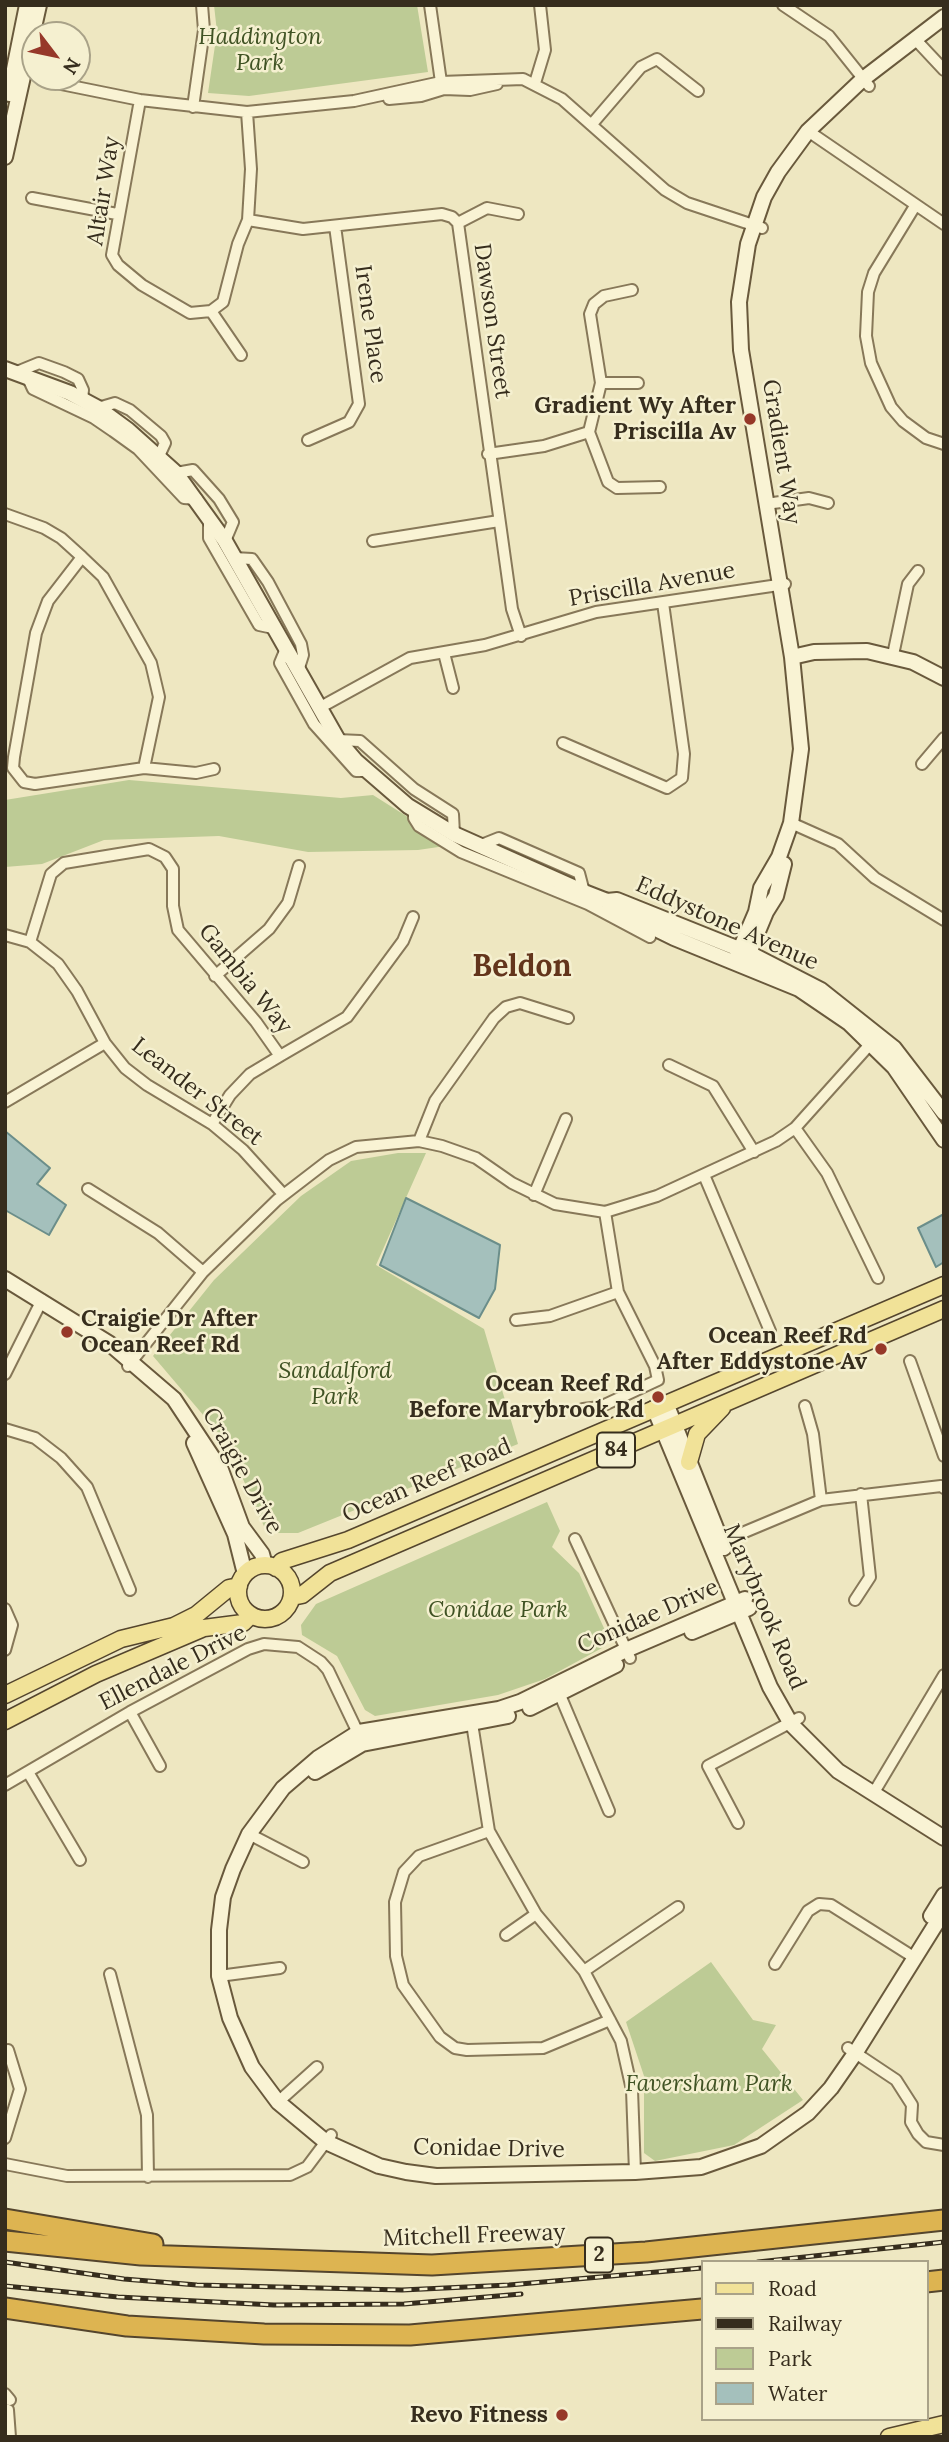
<!DOCTYPE html>
<style>
body{margin:0}
#map{position:relative;width:949px;height:2442px;overflow:hidden;background:#eee7c1;font-family:Lora,serif}
canvas{display:block}
.frame{position:absolute;inset:0;border:7px solid #362d1d;pointer-events:none}
.legend{position:absolute;left:701px;top:2260px;width:228px;height:161px;box-sizing:border-box;background:#f5f0d0;border:2px solid #a9a288;margin:0;padding:9px 12px;list-style:none;font-size:21px;color:#362d1d}
.legend li{display:flex;align-items:center;gap:14px;height:35px}
.legend b{width:35px;border:2px solid #a9a288}
.north{position:absolute;left:21px;top:21px;width:70px;height:70px;box-sizing:border-box;background:#f5f0d0;border:2px solid #a9a288;border-radius:50%;rotate:122deg;font-size:19px;font-weight:700;line-height:28px;text-align:center;color:#362d1d}
.north::after{content:'';display:block;margin:auto;width:24px;height:32px;background:#963829;clip-path:polygon(50% 0,100% 100%,50% 72%,0 100%)}
</style>
<div id="map">
<canvas width="949" height="2442"></canvas>
<div class="frame"></div>
<ul class="legend">
<li><b style="height:9px;background:#f1e298"></b>Road</li>
<li><b style="height:9px;background:#362d1d"></b>Railway</li>
<li><b style="height:19px;background:#bdcb95"></b>Park</li>
<li><b style="height:19px;background:#a4c0bc"></b>Water</li>
</ul>
<div class="north">N</div>
</div>
<script>
const ctx = document.querySelector('canvas').getContext('2d');
ctx.lineJoin = 'round';
function fill(path, color) { ctx.fillStyle = color; ctx.fill(path, 'evenodd'); }
const toPath = rows => new Path2D(rows.map(r => 'M' + r).join(''));
function strokePath(path, color, width, dash) { ctx.strokeStyle = color; ctx.lineWidth = width; ctx.lineCap = dash ? 'butt' : 'round'; ctx.setLineDash(dash || []); ctx.stroke(path); }
function drawText(font, color, halo, rows, align = 'center') {
  ctx.font = font + ' Lora,serif'; ctx.lineWidth = 5; ctx.setLineDash([]); ctx.textBaseline = 'middle'; ctx.strokeStyle = halo; ctx.fillStyle = color; for (const [text, x, y, turn = 0] of rows) {
    ctx.save(); ctx.translate(x, y); ctx.rotate((+turn || 0) * Math.PI / 180); ctx.textAlign = isNaN(turn) ? turn : align; if (halo) ctx.strokeText(text, 0, 0); ctx.fillText(text, 0, 0); ctx.restore();
  }
}
fill(toPath([
 [214,5,417,5,428,72,249,96,208,93,217,32],
 [129,780,341,798,373,795,452,845,418,850,308,852,219,836,104,840,42,864,5,867,5,800],
 [398,1153,426,1153,376,1265,484,1329,518,1444,298,1533,267,1533,227,1443,153,1356,214,1280,301,1196,351,1161],
 [547,1502,560,1531,552,1547,579,1573,608,1637,602,1648,545,1679,498,1695,375,1716,365,1710,337,1656,302,1635,301,1625,316,1604],
 [711,1962,753,2020,776,2025,762,2049,803,2100,734,2145,655,2161,644,2153,644,2076,626,2022]
]), '#bdcb95');
const water = toPath([
 [5,1131,50,1168,37,1184,66,1205,49,1235,5,1210,5,1131],
 [406,1198,500,1245,495,1289,479,1318,380,1265,406,1198],
 [944,1214,944,1262,936,1267,918,1228,944,1214]
]);
fill(water, '#a4c0bc');
strokePath(water, '#6b8e8a', 2);
const street = toPath([
 [430,5,441,82],
 [783,5,829,36,869,86],
 [915,39,944,70],
 [40,77,51,82,140,100,247,112,354,101,441,82,523,79,562,99,665,190,687,203,762,228],
 [535,83,545,50,540,5],
 [389,99,421,96,444,89,470,90,497,84],
 [140,100,112,255,118,265,142,285,190,313,211,311,223,302,238,244,248,220,251,169,247,112],
 [193,107,204,30,202,5],
 [592,124,641,67,657,59,698,91],
 [808,131,944,224],
 [32,198,117,214],
 [915,206,874,273,868,292,866,336,871,363,891,407,903,421,926,438,944,444],
 [248,220,303,229,442,214,452,217,458,223,512,609,521,636],
 [458,223,487,208,518,214],
 [211,311,241,355],
 [17,372,39,363,64,372,78,379,83,390,82,400],
 [26,374,33,389,94,418,113,431,138,449,184,498,197,499],
 [601,383,638,383],
 [98,408,115,403,130,410,161,436,165,443,159,456],
 [589,432,608,482,617,488,660,487],
 [308,440,349,422,359,404,335,226],
 [488,454,544,446,589,432,601,383,590,314,594,304,604,296,632,290],
 [176,473,193,470,219,499,233,522,225,541],
 [766,504,809,498,828,503],
 [5,514,44,528,61,538,82,557,103,577,151,663,159,697,144,768,35,784,24,782,13,768,14,757,36,633,48,601,82,557],
 [209,519,209,538,259,625,273,628],
 [373,541,499,521],
 [234,558,252,559,268,582,301,644,303,655,298,671],
 [285,651,280,663,314,724,356,771,368,771],
 [444,653,453,688],
 [893,655,908,584,918,571],
 [319,708,410,658,485,645,596,612,785,584],
 [338,740,360,741,414,789,453,814,454,834],
 [563,743,667,788,682,778,684,754,663,603],
 [922,764,944,738],
 [144,768,196,773,214,769],
 [414,810,414,818,419,826,461,852,588,904,650,937],
 [791,823,838,844,875,878,944,920],
 [479,846,499,838,579,873,584,892],
 [5,935,30,942,58,964,77,991,105,1043,125,1068,147,1085,212,1124,243,1150,283,1194],
 [30,942,51,874,64,863,149,849,165,857,173,869,173,906,178,930,256,1022,280,1056,250,1074,230,1095,212,1124],
 [215,976,269,929,288,903,299,866],
 [280,1056,347,1017,403,941,413,917],
 [669,1065,713,1086,754,1152],
 [5,1102,105,1043],
 [795,1128,827,1173,878,1278],
 [419,1141,435,1101,494,1018,506,1007,520,1003,568,1018],
 [704,1175,770,1331],
 [88,1189,158,1233,203,1272],
 [534,1195,566,1119],
 [516,1320,550,1316,618,1292],
 [910,1361,944,1456],
 [128,1366,203,1272,277,1200,329,1160,356,1147,419,1141,442,1146,476,1158,512,1183,555,1204,605,1212,657,1196,776,1141,795,1128,873,1041],
 [5,1374,42,1300],
 [805,1406,813,1434,821,1500],
 [583,1409,600,1407,658,1380,655,1366,618,1292,605,1212],
 [5,1429,35,1438,61,1458,87,1487,130,1590],
 [575,1539,630,1658],
 [716,1544,821,1500,941,1486,944,1488],
 [855,1600,870,1577,861,1494],
 [5,1609,12,1625,5,1650],
 [557,1688,609,1811],
 [130,1712,160,1766],
 [471,1717,489,1831,536,1914,584,1971,621,2041,632,2090,635,2172],
 [28,1772,80,1860],
 [5,1785,130,1712,248,1649,264,1644,298,1647,321,1662,328,1670,360,1737],
 [873,1794,944,1675],
 [738,1823,708,1766,799,1718],
 [489,1831,419,1856,404,1872,395,1902,396,1956,403,1985,440,2037,455,2048,467,2050,543,2048,610,2020],
 [249,1834,303,1862],
 [506,1935,536,1914],
 [775,1964,808,1911,819,1904,831,1905,915,1958],
 [584,1971,678,1907],
 [110,1974,147,2115,148,2177],
 [219,1976,280,1968],
 [848,2048,896,2080,912,2105,911,2122,918,2134,926,2142,944,2145],
 [278,2102,317,2067],
 [5,2138,20,2089,8,2050],
 [5,2164,67,2176,290,2175,307,2167,331,2135],
 [5,2394,10,2400],
 [5,2409,8,2410,10,2437]
]);
const secondary = toPath([
 [9,94,27,5],
 [5,157,39,5],
 [5,369,70,393,98,408,128,430,176,473,225,541,338,740,356,761,408,806,454,834,584,892,607,901,617,900,749,953,821,990,894,1048,944,1113],
 [792,657,814,652,867,651,913,662,944,678],
 [607,901,613,908,674,938,799,989,849,1023,894,1067,944,1140],
 [735,961,756,912,761,888,779,857,791,823,801,749,792,657,741,350,739,302,748,244,764,197,778,172,808,131,863,79,944,17],
 [744,965,766,912,776,896,784,864],
 [5,1279,110,1344,174,1399,221,1470,242,1527,262,1554,265,1565],
 [666,1403,724,1548],
 [654,1408,770,1687,791,1724,838,1771,944,1838],
 [194,1443,235,1534,245,1574],
 [745,1599,626,1650,520,1702,499,1709,359,1732,318,1758,283,1788,249,1834,233,1869,223,1897,219,1930,219,1976,230,2018,252,2067,278,2102,326,2142,379,2166,406,2172,436,2176,635,2172,701,2167,761,2146,808,2113,831,2088,856,2052,944,1911],
 [692,1632,749,1608],
 [530,1708,616,1665],
 [315,1772,362,1744,508,1716],
 [931,1916,944,1895]
]);
const primary = toPath([
 [689,1462,697,1434,722,1408],
 '238 1592a27 27 0 1 1 54 0a27 27 0 1 1-54 0Z',
 [276,1568,282,1561,348,1540,944,1285],
 [292,1597,302,1595,330,1573,944,1309],
 [5,1695,121,1639,174,1626,196,1615,229,1588,239,1586],
 [5,1721,96,1674,204,1628,243,1623,251,1615],
 [889,2437,944,2424]
]);
const highway = toPath([
 [5,2219,153,2244],
 [5,2241,141,2255,432,2265,646,2252,944,2220],
 [926,2282,944,2280],
 [5,2308,127,2326,264,2334,410,2335,702,2309]
]);
strokePath(street, '#877859', 14);
strokePath(secondary, '#69593c', 18);
strokePath(primary, '#54452d', 19);
strokePath(highway, '#54452d', 23);
strokePath(street, '#f9f3d4', 10);
strokePath(secondary, '#f9f3d4', 14);
strokePath(primary, '#f1e298', 16);
strokePath(highway, '#ddb451', 19);
const rail = toPath([
 [5,2262,124,2279,197,2285,402,2290,509,2285,702,2268],
 [758,2262,944,2242],
 [5,2286,118,2297,274,2305,404,2304,521,2294]
]);
strokePath(rail, '#362d1d', 5);
strokePath(rail, '#f5f0d0', 2.5, [8]);
for (const [x, y, r, color] of [
 [750,419,7,"#963829"],
 [67,1332,7,"#963829"],
 [881,1349,7,"#963829"],
 [658,1397,7,"#963829"],
 [562,2415,7,"#963829"]
]) { const dot = new Path2D(); dot.arc(x, y, r, 0, 2 * Math.PI); ctx.fillStyle = color; ctx.fill(dot); strokePath(dot, '#f5f0d0', 2.5); }
for (const [x, y, w] of [
 [616,1450,38],
 [599,2255,28]
]) { const box = new Path2D(); box.roundRect(x - w / 2, y - 17.5, w, 35, 5); ctx.fillStyle = '#f5f0d0'; ctx.fill(box); strokePath(box, '#362d1d', 2); }
drawText('bold 21px', '#362d1d', null, [
 ["84",616,1450],
 ["2",599,2255]
]);
drawText('italic 23px', '#405324', '#f5f0d0', [
 ["Haddington",260,37],
 ["Park",260,63],
 ["Sandalford",335,1371],
 ["Park",335,1397],
 ["Conidae Park",498,1610],
 ["Faversham Park",709,2084]
]);
drawText('23px', '#362d1d', '#f5f0d0', [
 ["Altair Way",104,191,-81],
 ["Dawson Street",492,321,82],
 ["Irene Place",370,324,82],
 ["Gradient Way",781,452,81],
 ["Priscilla Avenue",652,585,-10],
 ["Eddystone Avenue",727,924,24],
 ["Gambia Way",245,979,51],
 ["Leander Street",197,1092,38],
 ["Craigie Drive",242,1471,61],
 ["Ocean Reef Road",427,1481,-23],
 ["Marybrook Road",764,1607,67],
 ["Conidae Drive",648,1617,-24],
 ["Ellendale Drive",173,1668,-27],
 ["Conidae Drive",489,2149,1],
 ["Mitchell Freeway",474,2236,-2]
]);
drawText('bold 23px', '#362d1d', '#f5f0d0', [
 ["Gradient Wy After",736,406],
 ["Priscilla Av",736,432],
 ["Craigie Dr After",81,1319,"left"],
 ["Ocean Reef Rd",81,1345,"left"],
 ["Ocean Reef Rd",867,1336],
 ["After Eddystone Av",867,1362],
 ["Ocean Reef Rd",644,1384],
 ["Before Marybrook Rd",644,1410],
 ["Revo Fitness",548,2415]
], 'right');
drawText('bold 30px', '#63351c', '#f5f0d0', [
 ["Beldon",522,967]
]);
</script>
